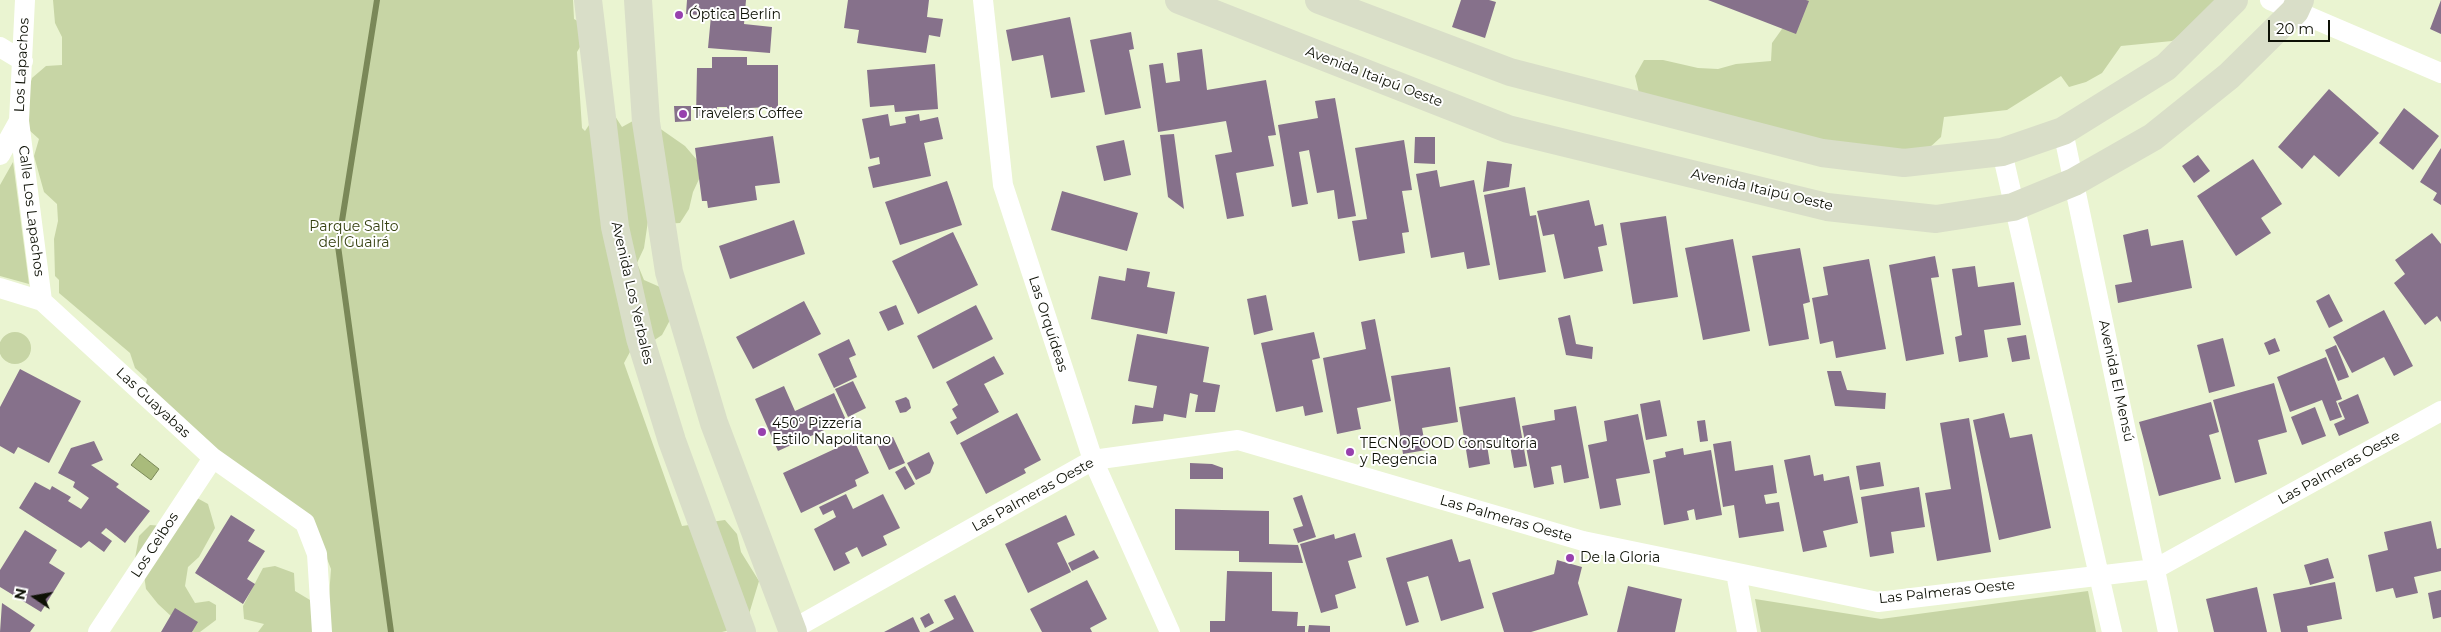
<!DOCTYPE html>
<meta charset="utf-8">
<style>
body{margin:0}
#map{position:relative;width:2441px;height:632px;overflow:hidden;background:#eaf4d1;font-family:Montserrat,sans-serif}
canvas{display:block}
.north{position:absolute;left:10px;top:572px;width:50px;height:50px;-webkit-text-stroke:4px #fff;paint-order:stroke;rotate:282deg;font-size:14px;font-weight:700;line-height:20px;text-align:center;color:#0d1005}
.north::after{content:'';display:block;margin:auto;width:18px;height:22px;background:#0d1005;clip-path:polygon(50% 0,100% 100%,50% 72%,0 100%)}
.scale{position:absolute;left:2268px;top:20px;width:62px;height:22px;box-sizing:border-box;border:2px solid #0d1005;border-top:0;padding-left:6px;font-size:15px;line-height:18px;white-space:nowrap;color:#0d1005;-webkit-text-stroke:4px #fff;paint-order:stroke}
</style>
<div id="map">
<canvas width="2441" height="632"></canvas>
<div class="north">N</div>
<div class="scale">20 m</div>
</div>
<script>
const ctx = document.querySelector('canvas').getContext('2d');
ctx.lineJoin = 'round';
function fill(path, color) { ctx.fillStyle = color; ctx.fill(path, 'evenodd'); }
const toPath = rows => new Path2D(rows.map(r => 'M' + r).join(''));
function strokePath(path, color, width, dash) { ctx.strokeStyle = color; ctx.lineWidth = width; ctx.lineCap = dash ? 'butt' : 'round'; ctx.setLineDash(dash || []); ctx.stroke(path); }
function drawText(font, color, halo, rows, align = 'center') {
  ctx.font = font + ' Montserrat,sans-serif'; ctx.lineWidth = 4; ctx.setLineDash([]); ctx.textBaseline = 'middle'; ctx.strokeStyle = halo; ctx.fillStyle = color; for (const [text, x, y, turn = 0] of rows) {
    ctx.save(); ctx.translate(x, y); ctx.rotate((+turn || 0) * Math.PI / 180); ctx.textAlign = isNaN(turn) ? turn : align; if (halo) ctx.strokeText(text, 0, 0); ctx.fillText(text, 0, 0); ctx.restore();
  }
}
fill(toPath([
 [53,0,573,0,574,19,585,25,583,42,577,52,582,128,585,131,595,116,613,113,622,127,642,116,685,146,697,160,700,177,693,192,689,209,680,223,663,224,649,214,644,248,637,263,644,280,660,287,670,320,662,335,647,345,631,350,624,363,682,526,725,520,737,534,741,552,759,581,749,614,738,628,722,632,258,632,264,624,244,619,243,606,263,568,275,566,294,573,295,591,310,600,318,601,328,610,331,569,320,541,143,397,147,379,135,368,130,353,59,293,59,280,55,276,54,239,58,221,57,204,44,192,34,156,39,139,29,130,23,111,32,78,46,66,62,65,62,37,55,23],
 [1804,0,2243,0,2199,22,2172,41,2121,46,2102,73,2086,82,2069,87,2061,76,2007,110,1944,117,1941,137,1928,149,1876,151,1841,148,1639,93,1635,76,1644,60,1663,60,1698,68,1718,69,1736,64,1771,61,1772,43,1782,29,1798,20],
 [13,162,29,284,0,276,0,185],
 '-1 348a16 16 0 1 1 32 0a16 16 0 1 1-32 0Z',
 [197,498,208,504,215,528,199,557,188,567,185,586,195,603,209,601,216,605,216,620,200,632,194,632,185,629,158,604,146,589,144,575,134,564,139,536,150,525,163,526],
 [2088,591,2096,632,1761,632,1755,599,1881,619]
]), '#c7d5a5');
const water = toPath([
 [140,454,159,469,151,480,131,465,140,454]
]);
fill(water, '#a9bb7b');
strokePath(water, '#7a8858', 1);
strokePath(toPath([
 [377,0,338,246,391,632]
]), '#7a8858', 6);
fill(toPath([
 [687,0,746,0,744,24,772,27,770,53,708,48,711,16,686,14],
 [848,0,929,0,927,17,943,19,940,37,929,35,926,53,857,43,859,30,844,28],
 [1461,0,1489,0,1496,2,1485,38,1452,27],
 [1708,0,1806,0,1809,1,1796,34],
 [2441,0,2441,34,2430,29],
 [1070,17,1085,92,1051,98,1043,55,1012,61,1006,30],
 [1131,32,1134,49,1129,50,1141,108,1105,115,1090,40],
 [1202,49,1207,90,1266,80,1276,135,1268,136,1274,166,1236,173,1244,216,1227,219,1215,155,1232,152,1226,121,1158,132,1149,65,1163,63,1166,83,1180,81,1177,53],
 [712,57,747,57,747,65,778,65,778,114,772,114,772,107,749,108,749,119,727,119,727,107,717,107,717,116,696,116,697,68,712,68],
 [935,64,938,109,895,112,894,105,870,107,867,70],
 [2329,89,2379,133,2339,177,2314,155,2302,169,2278,147],
 [1335,98,1356,216,1338,219,1334,190,1317,193,1309,150,1299,152,1308,204,1292,207,1278,125,1318,118,1315,101],
 [674,106,691,106,691,121,675,122],
 [2404,108,2439,136,2413,170,2379,143],
 [888,114,890,126,906,123,905,117,919,114,920,121,938,117,943,139,924,143,931,176,873,188,868,167,880,164,879,157,870,159,862,119],
 [1174,134,1184,209,1168,197,1160,135],
 [773,136,780,183,755,186,757,200,708,208,707,201,702,201,695,148],
 [1415,137,1435,137,1435,164,1414,163],
 [1124,140,1131,175,1104,181,1096,146],
 [1404,140,1412,190,1402,191,1409,232,1402,233,1405,253,1359,261,1352,221,1367,219,1355,148],
 [2441,148,2441,205,2433,200,2437,193,2420,182],
 [2198,155,2210,171,2194,183,2182,166],
 [2253,159,2282,204,2261,218,2271,233,2236,256,2197,196],
 [1487,161,1512,164,1509,187,1483,192],
 [1437,170,1440,187,1474,180,1490,265,1467,269,1464,252,1431,258,1416,174],
 [947,181,962,225,900,245,885,202],
 [1525,187,1530,216,1536,215,1546,272,1499,280,1484,195],
 [1062,191,1138,213,1127,251,1051,230],
 [1589,200,1595,226,1603,224,1607,245,1598,247,1603,271,1564,279,1554,234,1543,236,1537,211],
 [1666,216,1678,297,1633,304,1620,223],
 [794,220,805,254,730,279,719,246],
 [2148,229,2151,246,2183,240,2192,288,2118,303,2115,285,2132,282,2123,235],
 [953,232,978,285,918,314,892,261],
 [2432,233,2441,244,2441,322,2437,316,2425,325,2394,283,2405,274,2395,260],
 [1733,239,1750,331,1703,340,1685,248],
 [1800,248,1810,302,1803,304,1809,339,1769,346,1752,256],
 [1935,256,1939,277,1931,278,1944,354,1906,361,1889,265],
 [1869,259,1886,349,1836,358,1833,341,1820,344,1812,298,1828,295,1823,267],
 [1975,266,1978,287,2014,282,2021,325,1984,330,1988,357,1959,362,1955,337,1962,335,1952,269],
 [1127,268,1150,272,1147,287,1175,292,1167,334,1091,319,1099,276,1125,281],
 [2329,294,2343,321,2329,328,2316,301],
 [1266,295,1273,330,1254,335,1247,299],
 [804,301,821,334,753,369,736,337],
 [896,305,904,324,888,331,879,312],
 [976,305,993,339,933,369,917,336],
 [2384,310,2413,366,2394,376,2384,357,2352,373,2333,337],
 [1570,315,1576,344,1593,347,1592,359,1566,355,1558,318],
 [1375,319,1391,401,1357,408,1361,429,1337,434,1323,358,1366,349,1361,322],
 [1314,332,1320,358,1312,360,1323,412,1305,416,1303,406,1276,412,1261,343],
 [1137,334,1209,347,1203,382,1220,385,1215,412,1195,412,1198,395,1190,393,1186,418,1164,414,1163,421,1132,424,1135,405,1153,408,1157,386,1128,381],
 [2026,335,2030,359,2012,362,2007,338],
 [2223,338,2235,386,2209,393,2197,345],
 [2275,338,2280,351,2269,355,2264,343],
 [849,339,856,355,849,358,857,377,834,388,818,354],
 [2336,345,2349,377,2338,381,2325,350],
 [994,356,1004,374,984,384,999,412,957,435,950,422,957,418,952,409,958,405,946,382],
 [2326,357,2342,399,2336,401,2342,417,2330,421,2322,400,2290,412,2277,377],
 [1450,367,1458,422,1422,428,1426,450,1403,454,1391,376],
 [20,369,81,401,49,463,18,447,14,454,0,446,0,407],
 [1827,371,1841,371,1847,390,1886,393,1885,409,1835,406],
 [853,381,866,408,848,417,835,389],
 [2274,383,2287,432,2258,440,2267,474,2235,483,2213,400],
 [784,386,795,411,834,393,846,420,778,451,755,399],
 [2358,394,2369,423,2339,436,2334,424,2345,419,2338,403],
 [906,397,909,400,911,408,906,412,900,413,895,401],
 [1515,397,1527,466,1514,468,1509,441,1487,445,1490,464,1469,468,1459,407],
 [1660,400,1667,436,1646,440,1640,404],
 [2211,402,2219,432,2209,435,2221,479,2159,496,2139,422],
 [1576,406,1589,478,1564,483,1561,465,1551,467,1554,484,1534,488,1522,426,1555,420,1554,410],
 [2315,407,2326,436,2302,445,2291,417],
 [1017,413,1041,460,1024,469,1026,473,986,494,960,443],
 [2004,413,2010,438,2032,434,2051,528,1999,540,1973,420],
 [1638,414,1650,473,1616,479,1621,505,1600,509,1588,445,1607,441,1604,421],
 [1969,418,1991,552,1937,561,1925,493,1951,489,1940,423],
 [1705,420,1708,441,1700,442,1697,421],
 [893,437,905,463,889,470,877,444],
 [854,440,869,473,855,480,857,486,801,513,783,473],
 [94,441,103,460,91,465,119,484,116,487,150,511,125,543,106,528,101,533,112,541,104,552,89,541,81,548,19,508,35,482,50,490,52,486,71,497,68,501,81,509,89,498,73,487,75,482,58,473,71,448],
 [1731,441,1735,471,1773,465,1777,493,1764,495,1766,504,1779,502,1784,531,1739,538,1734,505,1723,507,1713,444],
 [1683,448,1684,455,1711,450,1722,515,1696,520,1694,509,1687,511,1689,520,1664,525,1653,460,1666,457,1665,452],
 [929,452,934,463,930,473,916,480,907,463],
 [1810,455,1814,476,1823,474,1824,481,1849,476,1858,523,1823,531,1827,547,1803,552,1784,460],
 [1880,462,1884,486,1860,490,1856,466],
 [1190,463,1212,464,1223,468,1223,479,1190,479],
 [905,466,915,484,905,490,895,472],
 [1919,487,1925,527,1891,532,1894,553,1870,557,1861,497],
 [846,494,853,509,883,494,900,528,883,536,887,545,862,557,857,547,845,553,850,563,834,571,814,529,836,517,833,510,823,515,819,507],
 [1302,495,1316,537,1298,543,1293,529,1303,526,1293,498],
 [1175,509,1269,511,1269,544,1298,545,1303,563,1239,562,1239,551,1175,550],
 [231,515,255,530,248,541,265,551,247,579,255,584,243,604,195,573],
 [1066,515,1075,535,1057,543,1071,572,1028,593,1005,544],
 [2431,521,2437,549,2441,548,2441,571,2414,577,2418,593,2396,598,2393,588,2376,592,2368,555,2388,550,2384,532],
 [25,530,57,550,49,563,65,573,41,612,0,587,0,570],
 [1355,533,1362,557,1348,561,1356,588,1335,595,1338,608,1321,613,1300,544,1334,534,1335,539],
 [1452,539,1459,562,1470,559,1484,608,1441,621,1428,576,1407,582,1419,622,1406,626,1386,558],
 [1094,550,1099,558,1072,571,1068,563],
 [2328,558,2334,578,2310,585,2304,565],
 [1557,560,1582,567,1578,583,1588,615,1531,632,1504,632,1492,593,1554,574],
 [1227,571,1272,572,1272,611,1298,612,1297,626,1305,626,1305,632,1210,632,1210,621,1225,621],
 [1087,580,1107,619,1090,628,1092,632,1042,632,1030,609],
 [2335,582,2342,619,2307,626,2308,632,2281,632,2273,594],
 [1628,586,1682,599,1675,632,1617,632],
 [2257,587,2267,632,2214,632,2206,599],
 [2441,590,2441,617,2433,619,2428,593],
 [955,595,974,632,929,632,954,619,944,600],
 [2,603,35,625,30,632,0,632],
 [175,608,198,622,192,632,161,632],
 [929,613,934,623,925,628,920,618],
 [913,617,920,632,884,632],
 [1309,625,1330,626,1330,632,1308,632]
]), '#86718b');
strokePath(toPath([
 [983,0,1003,185,1093,460,1170,632],
 [2270,0,2441,73],
 [0,47,23,61],
 [19,121,42,301],
 [2063,131,2168,632],
 [2002,152,2112,632],
 [0,155,19,121,25,0],
 [0,288,42,301,213,458,305,523,317,554,322,632],
 [1736,573,1747,632],
 [98,632,213,458],
 [788,632,1093,460,1238,440,1583,541,1878,602,2155,569,2441,411]
]), '#fff', 20);
strokePath(toPath([
 [588,0,615,227,640,338,672,441,742,632],
 [638,0,646,122,669,272,714,423,793,632],
 [1179,0,1508,129,1827,207,1936,219,2013,207,2074,182,2153,137,2229,76,2295,11,2300,0],
 [1319,0,1510,72,1822,153,1904,163,2002,152,2063,131,2166,67,2234,0]
]), '#d9dec8', 28);
for (const [x, y, r, color] of [
 [679,15,5,"#9841ae"],
 [683,114,5,"#9841ae"],
 [762,432,5,"#9841ae"],
 [1350,452,5,"#9841ae"],
 [1570,558,5,"#9841ae"]
]) { const dot = new Path2D(); dot.arc(x, y, r, 0, 2 * Math.PI); ctx.fillStyle = color; ctx.fill(dot); strokePath(dot, '#fff', 2); }
drawText('14px', '#0d1005', '#fff', [
 ["Óptica Berlín",689,15],
 ["Travelers Coffee",693,114],
 ["450° Pizzería",772,424],
 ["Estilo Napolitano",772,440],
 ["TECNOFOOD Consultoría",1360,444],
 ["y Regencia",1360,460],
 ["De la Gloria",1580,558]
], 'left');
drawText('14px', '#0d1005', '#fff', [
 ["Los Lapachos",22,65,-87],
 ["Avenida Itaipú Oeste",1374,77,21],
 ["Avenida Itaipú Oeste",1762,190,13],
 ["Calle Los Lapachos",31,211,83],
 ["Avenida Los Yerbales",632,293,77],
 ["Las Orquídeas",1048,324,72],
 ["Avenida El Mensú",2116,381,78],
 ["Las Guayabas",153,403,43],
 ["Las Palmeras Oeste",2339,468,-29],
 ["Las Palmeras Oeste",1033,495,-29],
 ["Las Palmeras Oeste",1506,519,16],
 ["Los Ceibos",155,545,-57],
 ["Las Palmeras Oeste",1947,592,-6]
]);
drawText('14px', '#364111', '#fff', [
 ["Parque Salto",354,227],
 ["del Guairá",354,243]
]);
</script>
